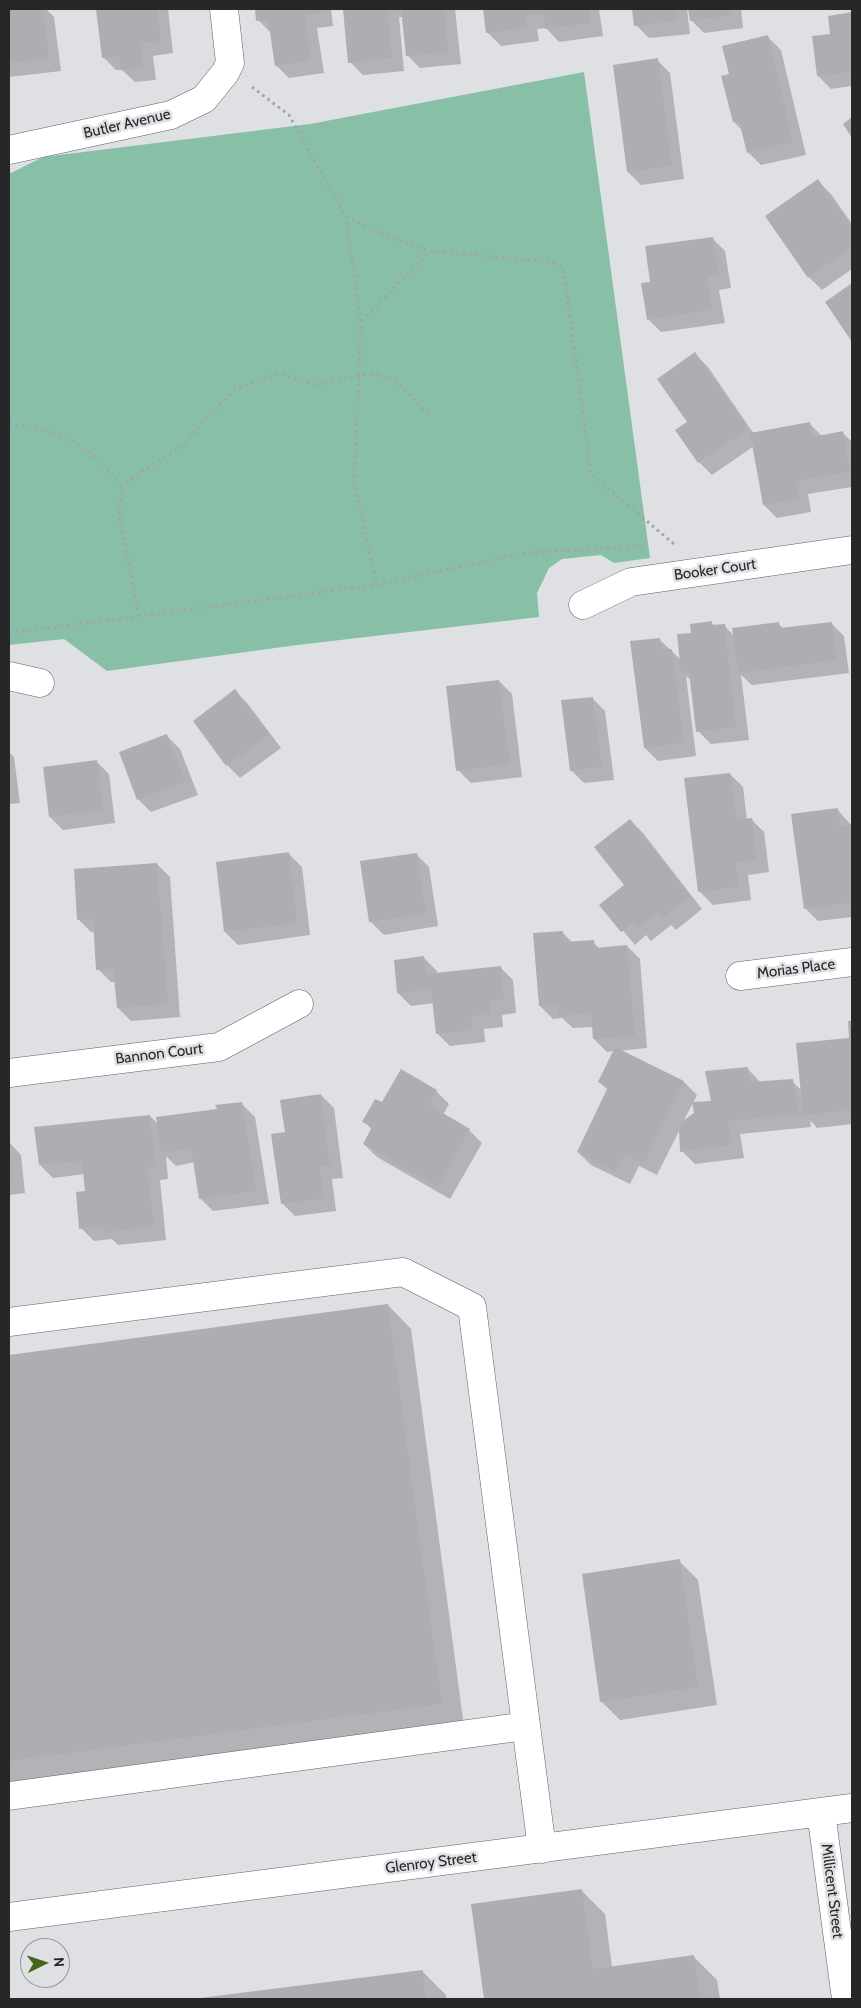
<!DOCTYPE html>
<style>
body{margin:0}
#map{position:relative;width:861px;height:2008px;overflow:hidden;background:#dfe0e4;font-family:Cabin,sans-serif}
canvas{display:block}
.frame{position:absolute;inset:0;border:10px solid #272728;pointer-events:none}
.north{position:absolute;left:20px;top:1938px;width:50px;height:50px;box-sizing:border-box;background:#dfe0e4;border:1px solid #959699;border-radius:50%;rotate:86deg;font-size:14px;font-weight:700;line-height:20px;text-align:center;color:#272728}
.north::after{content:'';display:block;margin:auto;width:18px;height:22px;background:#466519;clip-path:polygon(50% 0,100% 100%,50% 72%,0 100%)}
</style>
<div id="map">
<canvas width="861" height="2008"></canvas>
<div class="frame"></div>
<div class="north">N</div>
</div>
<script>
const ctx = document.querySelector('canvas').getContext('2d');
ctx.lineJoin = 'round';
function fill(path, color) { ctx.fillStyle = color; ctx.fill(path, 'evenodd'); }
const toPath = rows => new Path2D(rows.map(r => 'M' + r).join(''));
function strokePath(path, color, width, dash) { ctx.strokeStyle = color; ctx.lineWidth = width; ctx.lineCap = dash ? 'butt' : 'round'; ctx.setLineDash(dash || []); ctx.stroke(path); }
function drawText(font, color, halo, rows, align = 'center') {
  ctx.font = font + ' Cabin,sans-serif'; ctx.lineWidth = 5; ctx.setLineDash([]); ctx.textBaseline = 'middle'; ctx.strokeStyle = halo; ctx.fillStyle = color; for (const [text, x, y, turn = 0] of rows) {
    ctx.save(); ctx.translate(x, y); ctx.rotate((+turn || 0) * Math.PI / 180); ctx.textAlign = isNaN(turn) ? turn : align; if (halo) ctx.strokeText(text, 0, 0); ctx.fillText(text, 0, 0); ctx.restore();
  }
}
fill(toPath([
 [584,72,650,558,614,563,601,555,562,559,549,568,537,593,539,617,297,645,107,671,64,639,9,645,9,174,43,157,310,124]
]), '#87c0a6');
fill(toPath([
 [9,9,46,9,54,17,61,71,9,77],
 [98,9,168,9,173,53,153,56,156,80,135,82,122,70,116,70,103,57],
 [256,9,331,9,333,26,317,28,324,73,289,78,276,65,271,33,258,20],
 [344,9,455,9,461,64,420,68,407,55,403,17,399,17,404,71,363,75,350,62],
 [484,9,599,9,603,36,559,42,546,28,537,29,539,41,501,46,488,33],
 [634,9,687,9,690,34,649,38,636,25],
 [689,9,741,9,743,28,704,33,691,20],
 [852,14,852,86,831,89,818,76,832,35,829,17],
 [768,37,781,50,806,155,761,165,748,152,743,131,734,122,730,75],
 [657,60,670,73,684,179,641,185,628,172],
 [818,181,831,194,852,224,852,269,822,290,809,277],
 [712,238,725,251,731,288,719,290,725,323,661,332,648,319,652,283],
 [852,284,852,339,827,302],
 [695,354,708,367,754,434,810,424,822,436,842,432,852,442,852,487,808,494,811,512,777,518,764,505,754,446,712,475,699,462,677,430,688,422],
 [711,623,715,626,724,625,734,636,778,623,784,629,831,623,844,636,849,673,752,685,741,675,749,740,711,744,698,731,692,681,686,676,696,756,658,761,645,748,631,643,659,639,681,660,692,634],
 [499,681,512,694,522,777,471,783,458,770],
 [235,691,248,704,281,748,240,778,227,765,195,721],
 [592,698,605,711,614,780,584,783,571,770],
 [167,736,180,749,198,795,151,812,138,799],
 [9,752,14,757,20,803,9,804],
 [96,761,109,774,115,823,63,830,50,817],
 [730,774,743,787,747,820,751,819,764,832,769,872,748,875,751,900,713,905,700,892,685,780],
 [837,809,852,826,852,917,818,921,805,908],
 [630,820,643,833,702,909,676,930,671,925,651,941,646,935,635,945,601,905,626,885],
 [289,854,302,867,310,935,238,945,225,932],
 [416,854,429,867,438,926,384,935,371,922,361,862],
 [157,864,170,877,180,1017,131,1021,118,1008,116,982,111,982,98,969,95,932,91,932,78,919],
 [562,932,573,943,593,942,600,949,627,946,640,959,647,1048,618,1051,684,1082,697,1095,683,1122,712,1103,747,1068,760,1082,792,1081,802,1091,851,1039,849,1022,852,1022,852,1124,817,1128,810,1120,811,1127,740,1134,744,1158,695,1164,682,1151,680,1129,657,1175,639,1166,630,1184,591,1165,578,1152,608,1090,599,1082,614,1051,607,1052,594,1039,593,1027,573,1028,562,1018,553,1019,540,1006],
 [424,958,437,971,437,974,500,967,513,980,516,1013,502,1015,503,1027,484,1029,485,1042,450,1046,437,1033,434,1003,411,1006,398,993],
 [401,1071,436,1091,449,1104,443,1115,469,1130,482,1143,450,1199,377,1157,364,1144,372,1130,364,1121,382,1104],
 [321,1095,334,1108,343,1178,332,1179,336,1211,295,1216,282,1203,287,1133],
 [242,1104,255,1117,269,1204,213,1211,200,1198,195,1162,176,1166,166,1156,168,1179,160,1180,166,1240,118,1245,112,1239,94,1241,81,1228,87,1192,85,1174,53,1178,40,1165,150,1116,158,1124],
 [9,1142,21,1155,25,1193,9,1195],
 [388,1305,411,1329,464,1727,9,1788,9,1356],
 [679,1561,698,1580,717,1705,620,1720,601,1701],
 [582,1891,605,1914,612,1967,693,1956,717,1980,720,1999,485,1999,472,1905],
 [422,1971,446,1995,446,1999,201,1999]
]), '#0003');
fill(toPath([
 [9,9,43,9,49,58,9,63],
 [96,9,157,9,161,41,141,43,144,67,120,70,119,56,102,58],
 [255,9,320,9,321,13,305,16,311,60,275,66,268,19,256,21],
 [343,9,387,9,392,58,348,63],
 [401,9,444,9,449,52,406,56],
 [483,9,589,9,591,23,545,29,543,14,525,16,527,28,486,33],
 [632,9,676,9,677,21,634,26],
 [688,9,730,9,731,15,690,21],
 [852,12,852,72,817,76,812,36,830,34,828,16],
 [768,35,793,142,747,153,739,121,733,122,721,76,729,74,722,46],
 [658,58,672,166,627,172,613,65],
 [852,117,852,138,843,124],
 [818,179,852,228,852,247,808,278,765,216],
 [713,237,719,276,707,277,712,310,647,320,641,283,650,282,645,246],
 [852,283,852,342,825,302],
 [695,352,748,429,698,463,675,430,687,422,657,379],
 [810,422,812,437,843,431,850,472,796,481,799,499,763,505,750,433],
 [712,621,712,625,725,624,736,727,696,732,689,672,681,673,677,634,691,633,690,624],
 [779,622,780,628,832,622,837,660,738,673,732,628],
 [660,638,662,650,672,649,684,743,644,748,630,641],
 [499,680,510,764,456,771,446,686],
 [235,689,269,735,226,766,193,721],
 [593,697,602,767,570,771,561,700],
 [167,734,185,782,137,800,119,752],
 [97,760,103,810,49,817,43,767],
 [730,773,737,820,752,818,757,860,736,863,738,887,698,892,684,778],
 [838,808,840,827,852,825,852,888,850,888,852,902,804,909,791,814],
 [630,819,690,896,662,918,657,913,637,928,633,923,621,932,599,905,624,885,594,847],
 [289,852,297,923,224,932,216,862],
 [417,853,426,914,369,922,360,861],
 [157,863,168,1004,117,1008,113,968,96,970,93,919,77,920,74,869],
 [563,931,564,942,594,940,595,948,627,945,635,1036,593,1039,591,1013,559,1016,558,1005,539,1006,533,933],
 [424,956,426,974,501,966,504,1000,490,1002,491,1014,471,1016,473,1030,436,1034,431,990,397,993,394,960],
 [848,1021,852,1021,852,1110,803,1115,796,1043,849,1038],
 [615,1047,684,1081,644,1163,625,1154,616,1172,577,1152,608,1087,598,1082],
 [748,1067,749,1082,793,1079,799,1114,728,1121,732,1145,680,1152,679,1129,684,1120,694,1113,692,1102,711,1101,705,1071],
 [401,1069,437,1090,429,1105,470,1129,437,1187,363,1144,372,1127,362,1122,375,1099,382,1102],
 [321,1094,330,1165,320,1166,324,1198,281,1204,271,1134,285,1132,280,1100],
 [242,1102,257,1191,199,1199,191,1148,161,1153,156,1117,217,1109,215,1105],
 [150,1115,156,1166,147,1168,154,1227,103,1232,103,1226,79,1229,76,1192,85,1191,82,1161,39,1165,34,1127],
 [9,1156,13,1181,9,1181],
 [388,1304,442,1704,9,1761,9,1355],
 [680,1559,698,1687,600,1702,582,1574],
 [582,1889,593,1969,694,1955,700,1999,484,1999,471,1904],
 [423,1970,426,1999,200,1999,200,1998]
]), '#adaeb2');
const minor = toPath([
 [9,150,171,115,204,99,225,73,230,63,224,9],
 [583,605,631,582,852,550],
 [9,676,40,683],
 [740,976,852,962],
 [9,1073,219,1047,299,1004],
 [9,1322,403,1272,472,1307,542,1849],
 [9,1796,526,1726],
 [821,1812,846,1999],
 [9,1917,852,1808]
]);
strokePath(minor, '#5f6063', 29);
strokePath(toPath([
 [252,87,289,115,346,217,361,322,354,482,377,585],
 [346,217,386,236,430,251,553,262,562,267,565,279,591,474,674,544],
 [362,321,430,251],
 [9,423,47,431,77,444,104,465,122,487],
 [139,616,119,515,122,487,138,474,181,448,209,415,236,389,279,373,315,385,359,375,375,374,397,381,430,417],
 [9,633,377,585,524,553,646,546]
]), '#a4a4a7', 3, [2.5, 4]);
strokePath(minor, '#fff', 28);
drawText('15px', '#272728', '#dfe0e4', [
 ["Butler Avenue",127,124,-13],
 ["Booker Court",715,570,-8],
 ["Morias Place",796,969,-7],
 ["Bannon Court",159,1054,-7],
 ["Glenroy Street",431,1863,-7],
 ["Millicent Street",832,1891,83]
]);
</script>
